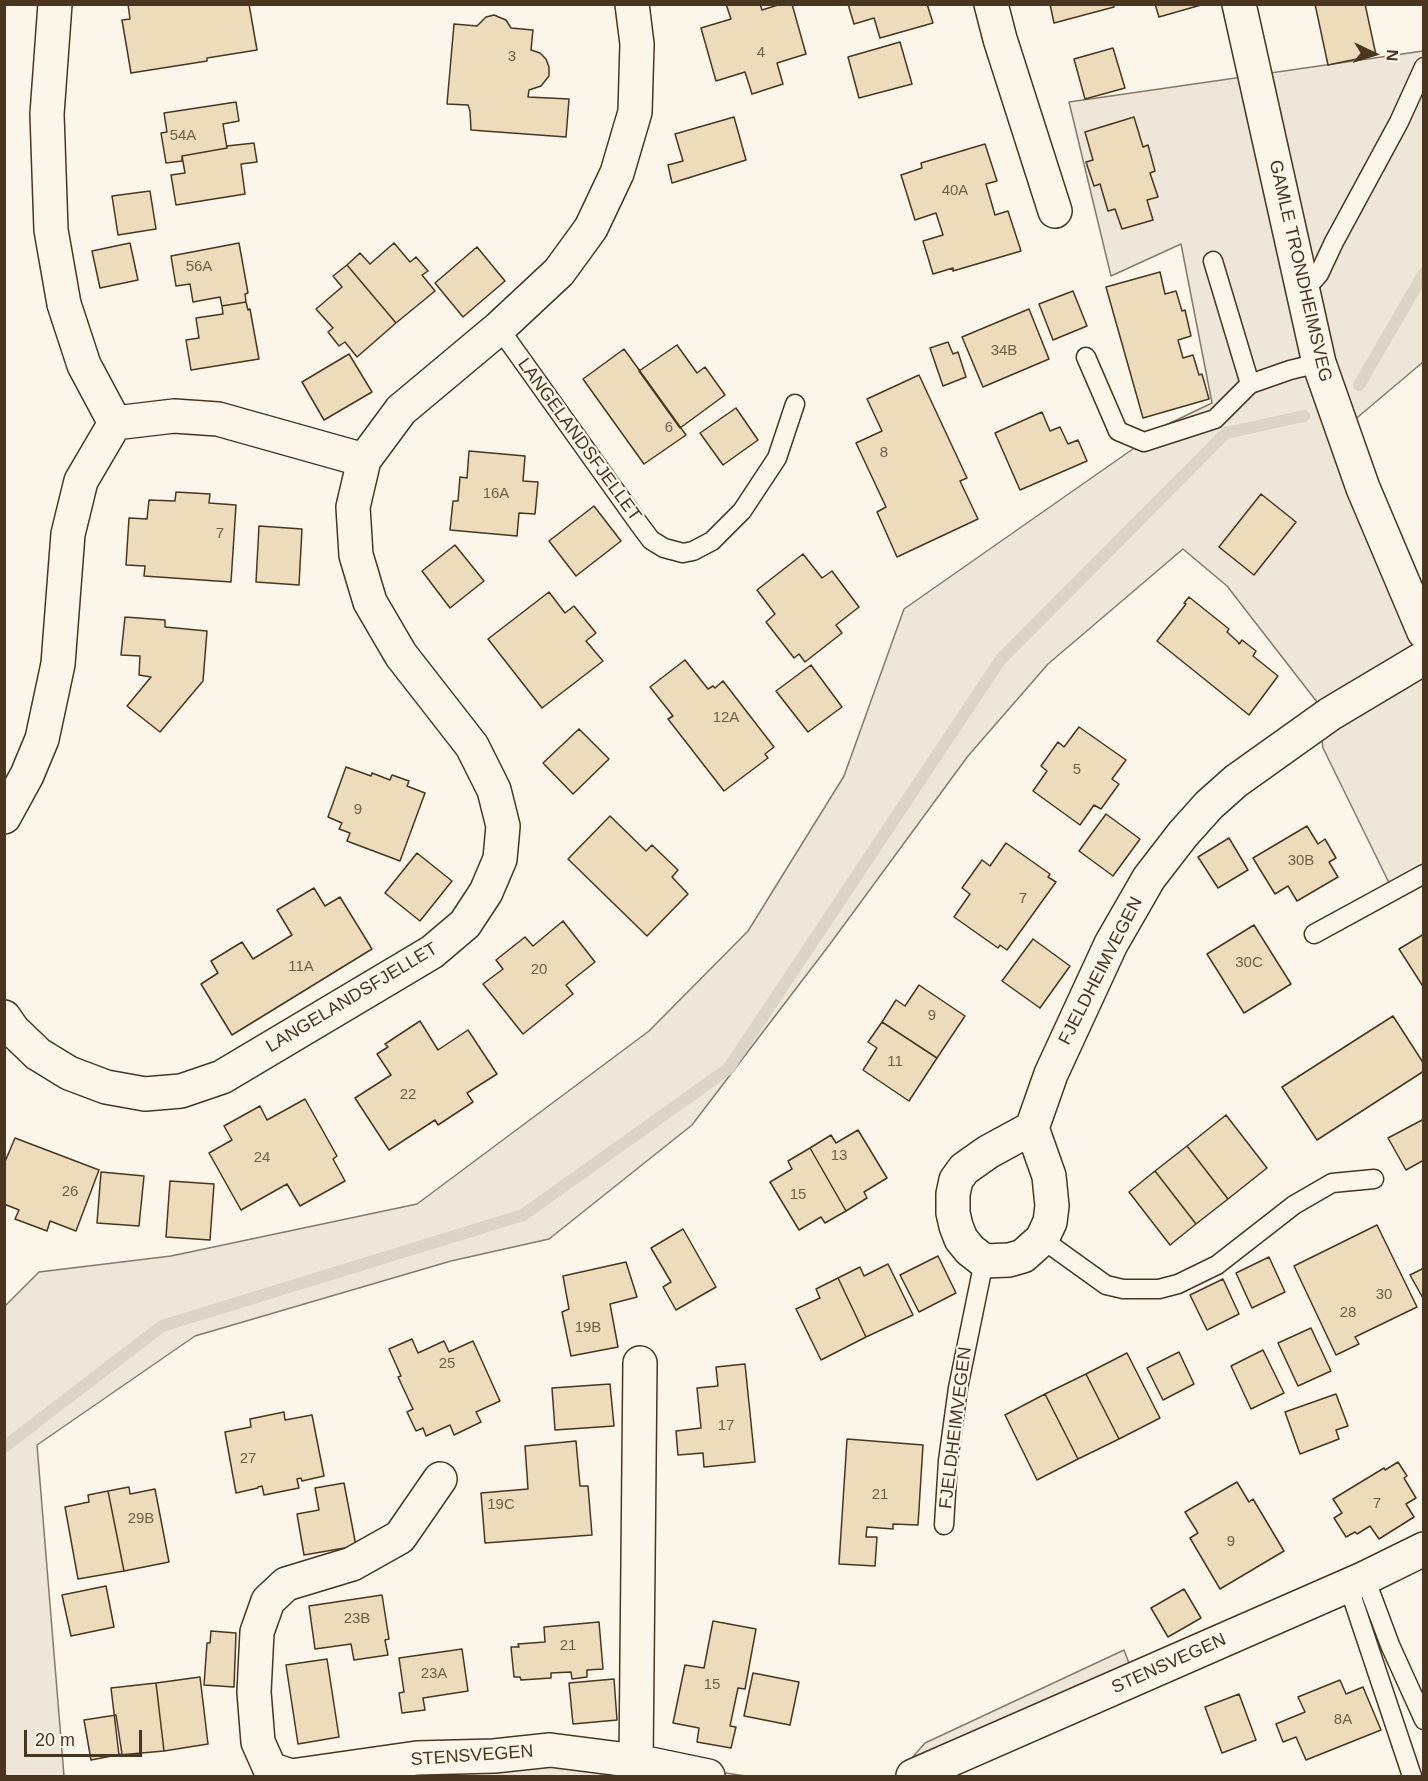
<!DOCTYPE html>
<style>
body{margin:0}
#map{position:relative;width:1428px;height:1781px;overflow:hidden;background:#fbf6e9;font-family:Arial,sans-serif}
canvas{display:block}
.frame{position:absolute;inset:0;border:6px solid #4a3520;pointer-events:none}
.north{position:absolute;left:1344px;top:24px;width:60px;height:60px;-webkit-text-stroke:4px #fbf6e9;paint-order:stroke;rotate:94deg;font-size:16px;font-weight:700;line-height:24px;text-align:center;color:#4a3520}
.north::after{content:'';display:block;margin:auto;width:21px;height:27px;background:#4a3520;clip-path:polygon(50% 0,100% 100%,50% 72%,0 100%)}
.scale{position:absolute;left:24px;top:1730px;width:118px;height:27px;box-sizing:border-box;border:3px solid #4a3520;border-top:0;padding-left:8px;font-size:18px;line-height:21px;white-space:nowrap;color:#4a3520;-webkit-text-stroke:4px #fbf6e9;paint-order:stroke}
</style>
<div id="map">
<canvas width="1428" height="1781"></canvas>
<div class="frame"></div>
<div class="north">N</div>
<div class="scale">20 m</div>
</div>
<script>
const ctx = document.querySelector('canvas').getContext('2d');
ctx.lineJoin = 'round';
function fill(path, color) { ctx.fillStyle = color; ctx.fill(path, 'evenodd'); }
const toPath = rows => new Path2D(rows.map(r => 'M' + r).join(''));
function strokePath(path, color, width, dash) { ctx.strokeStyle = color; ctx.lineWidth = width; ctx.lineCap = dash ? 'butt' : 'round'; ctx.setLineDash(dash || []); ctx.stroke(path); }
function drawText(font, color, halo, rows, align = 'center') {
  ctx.font = font + ' Arial,sans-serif'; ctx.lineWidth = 4.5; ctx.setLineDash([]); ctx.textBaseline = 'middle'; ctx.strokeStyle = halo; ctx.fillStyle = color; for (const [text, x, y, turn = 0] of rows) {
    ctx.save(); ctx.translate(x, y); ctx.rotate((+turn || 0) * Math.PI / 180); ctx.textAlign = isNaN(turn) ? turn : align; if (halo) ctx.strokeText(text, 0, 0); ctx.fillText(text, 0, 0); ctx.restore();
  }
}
const green = toPath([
 [1423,51,1423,362,1339,433,1423,625,1423,880,1395,895,1323,748,1317,702,1227,586,1183,549,1048,664,968,756,830,944,692,1125,549,1239,451,1261,195,1336,37,1445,64,1776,5,1776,5,1306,39,1272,171,1256,417,1204,649,1031,748,931,844,776,904,609,1140,444,1139,438,1212,403,1181,244,1111,276,1069,102,1423,51],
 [1124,1650,1135,1679,924,1776,896,1776,925,1743,1124,1650],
 [330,1758,665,1764,746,1776,286,1776,330,1758]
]);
fill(green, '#ede6d9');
strokePath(green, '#887966', 1.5);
strokePath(toPath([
 [1359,385,1424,273],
 [4,1447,162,1326,523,1215,728,1069,1001,659,1226,433,1304,416]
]), '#dcd4c6', 12);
const building = toPath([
 [128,4,249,4,257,50,207,58,207,61,131,73,122,20,130,19,128,4],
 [726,4,760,4,762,10,781,4,792,4,806,54,777,63,783,84,752,94,745,72,716,81,701,28,731,19,726,4],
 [848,4,927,4,933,23,880,38,874,18,854,24,848,4],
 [1050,4,1114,4,1114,7,1054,23,1050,4],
 [1155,4,1201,4,1201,5,1159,17,1155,4],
 [1315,4,1365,4,1376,55,1328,65,1315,4],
 [494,15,506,20,511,28,533,30,531,50,540,53,546,59,549,67,549,76,541,86,529,90,528,97,569,99,566,137,471,130,470,111,468,105,447,104,454,24,477,26,486,17,494,15],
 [900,42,912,84,859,98,848,57,900,42],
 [1113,48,1125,88,1085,99,1074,59,1113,48],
 [236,102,239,121,223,124,227,148,182,156,182,161,166,163,161,133,167,132,164,113,236,102],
 [734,117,746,160,672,183,668,165,683,161,675,134,734,117],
 [1134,117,1143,147,1148,145,1155,171,1150,173,1158,197,1147,200,1153,220,1122,229,1115,209,1108,211,1100,184,1094,186,1086,162,1093,160,1085,132,1134,117],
 [254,143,257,162,241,164,245,194,176,205,171,175,185,173,182,156,227,148,227,146,254,143],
 [985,144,997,181,986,184,995,215,1008,211,1021,251,953,271,953,268,933,274,923,241,943,235,936,213,915,220,901,175,922,168,921,163,985,144],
 [150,191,156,229,118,235,112,196,150,191],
 [130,243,138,280,100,288,92,251,130,243],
 [239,243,248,293,245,294,246,302,222,306,220,297,193,302,190,284,176,286,171,256,239,243],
 [394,243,410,262,416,257,428,271,422,275,435,291,396,323,347,265,360,253,370,264,394,243],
 [477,247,505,281,463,317,435,283,477,247],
 [347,265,396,323,357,357,345,342,339,346,328,332,333,328,316,309,342,287,333,276,347,265],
 [1160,272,1165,294,1176,291,1182,311,1185,310,1191,336,1178,340,1183,358,1193,355,1199,375,1202,374,1209,399,1143,418,1106,287,1160,272],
 [1073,291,1087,326,1053,340,1039,304,1073,291],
 [246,302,248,310,250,309,259,359,191,370,186,340,199,338,196,318,223,314,222,306,246,302],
 [1029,309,1049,359,983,387,962,337,1029,309],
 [948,342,953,354,958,352,966,377,943,386,930,348,948,342],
 [677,345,697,373,705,367,725,395,680,428,639,371,677,345],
 [624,349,686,435,644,464,583,379,624,349],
 [349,354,372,392,324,420,302,382,349,354],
 [919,375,967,478,960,481,978,519,897,557,877,512,886,507,856,443,882,431,867,399,919,375],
 [736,408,758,440,723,465,700,433,736,408],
 [1042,412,1050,431,1060,427,1068,444,1078,440,1087,461,1020,490,995,433,1042,412],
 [469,451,525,456,523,481,538,482,535,514,519,513,517,536,450,530,453,501,458,501,460,477,467,478,469,451],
 [176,492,210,494,209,503,236,505,231,582,144,576,145,566,126,565,129,518,147,519,149,500,175,501,176,492],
 [1261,494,1296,522,1254,575,1219,547,1261,494],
 [594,506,621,541,576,576,549,541,594,506],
 [259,526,302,529,299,585,256,582,259,526],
 [455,545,484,581,450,608,422,571,455,545],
 [803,554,822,578,832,571,859,607,836,625,842,633,805,662,799,654,794,658,766,622,775,614,757,590,803,554],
 [549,592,565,613,574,606,596,633,586,641,603,661,542,708,488,639,549,592],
 [1189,597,1229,629,1227,632,1238,642,1239,644,1242,640,1256,651,1253,656,1278,676,1249,715,1157,641,1186,604,1184,603,1189,597],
 [125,617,165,620,165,627,207,631,203,681,160,732,127,706,151,677,139,675,140,656,121,655,125,617],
 [685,660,708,689,713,686,715,688,723,681,774,747,765,754,768,758,724,791,668,719,673,716,650,687,685,660],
 [811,665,842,707,808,732,776,691,811,665],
 [1079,727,1126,760,1112,779,1119,784,1101,809,1094,805,1080,825,1033,791,1047,771,1041,766,1058,742,1064,747,1079,727],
 [579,729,609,759,573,794,543,763,579,729],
 [346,767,371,776,372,773,390,780,392,775,409,781,407,786,425,793,400,861,347,841,350,833,339,829,342,823,328,817,346,767],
 [1106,814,1140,839,1113,876,1079,851,1106,814],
 [610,816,646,851,652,845,678,870,672,877,688,894,647,936,568,859,610,816],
 [1307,826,1318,844,1325,839,1336,858,1329,862,1338,877,1297,901,1288,886,1275,894,1253,858,1307,826],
 [1229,838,1248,870,1218,888,1198,857,1229,838],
 [1006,843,1050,874,1048,877,1056,882,1007,950,1000,945,998,948,954,917,970,894,962,888,982,860,990,866,1006,843],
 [417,853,452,881,420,921,385,893,417,853],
 [314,888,325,906,340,897,372,949,232,1035,201,984,218,973,211,961,242,942,253,959,292,935,277,910,314,888],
 [563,921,595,962,566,985,573,994,523,1034,483,984,503,969,496,960,525,937,533,946,563,921],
 [1254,925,1291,984,1244,1013,1207,954,1254,925],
 [1424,934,1424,988,1399,949,1424,934],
 [1033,939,1070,966,1040,1008,1002,981,1033,939],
 [919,985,965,1016,937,1058,882,1022,896,1000,905,1006,919,985],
 [1393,1016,1424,1064,1424,1071,1317,1140,1282,1087,1393,1016],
 [420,1021,438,1050,468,1030,497,1074,467,1093,473,1102,438,1125,435,1120,389,1150,355,1098,391,1075,377,1054,388,1047,385,1044,420,1021],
 [882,1022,937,1058,909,1101,863,1070,877,1048,868,1042,882,1022],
 [305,1099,337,1156,333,1159,345,1181,300,1206,287,1184,241,1210,209,1153,232,1140,224,1126,260,1106,267,1120,305,1099],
 [1226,1115,1267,1168,1228,1199,1187,1146,1226,1115],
 [1424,1119,1424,1160,1406,1170,1388,1138,1424,1119],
 [858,1130,887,1178,864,1192,867,1198,846,1211,810,1148,831,1135,836,1143,858,1130],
 [15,1138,99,1170,76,1231,50,1221,47,1231,15,1219,19,1210,4,1204,4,1164,15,1138],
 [1187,1146,1228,1199,1196,1224,1155,1171,1187,1146],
 [810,1148,846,1211,825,1223,821,1217,799,1230,770,1182,792,1169,788,1161,810,1148],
 [1155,1171,1196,1224,1170,1245,1129,1192,1155,1171],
 [101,1172,144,1176,139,1226,97,1223,101,1172],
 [170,1181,214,1184,210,1240,166,1237,170,1181],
 [1377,1225,1417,1307,1355,1337,1359,1344,1336,1355,1294,1266,1377,1225],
 [683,1229,716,1287,676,1310,663,1287,671,1282,651,1248,683,1229],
 [938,1256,956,1293,919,1312,900,1275,938,1256],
 [1269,1257,1285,1292,1252,1308,1236,1273,1269,1257],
 [626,1262,637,1297,610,1304,618,1347,571,1356,562,1312,569,1309,563,1276,626,1262],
 [888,1264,913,1315,866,1337,838,1278,860,1267,864,1276,888,1264],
 [1424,1268,1424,1300,1410,1275,1424,1268],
 [838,1278,866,1337,821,1360,796,1309,820,1298,816,1289,838,1278],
 [1223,1279,1239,1314,1207,1330,1190,1295,1223,1279],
 [1311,1328,1331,1371,1298,1386,1278,1343,1311,1328],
 [412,1339,418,1353,444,1341,449,1352,473,1341,500,1401,476,1412,481,1422,454,1435,450,1425,426,1436,423,1428,416,1431,407,1412,413,1409,398,1377,401,1376,389,1349,412,1339],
 [1263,1350,1284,1393,1251,1409,1231,1366,1263,1350],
 [1179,1352,1194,1384,1163,1400,1147,1368,1179,1352],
 [1127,1353,1160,1418,1119,1439,1086,1374,1127,1353],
 [745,1364,755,1462,704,1467,703,1453,678,1455,676,1431,701,1428,697,1388,718,1386,716,1367,745,1364],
 [1086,1374,1119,1439,1078,1459,1045,1394,1086,1374],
 [610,1384,614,1426,555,1430,552,1388,610,1384],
 [1045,1394,1078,1459,1037,1480,1005,1415,1045,1394],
 [1336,1394,1348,1426,1336,1430,1339,1439,1300,1454,1285,1412,1336,1394],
 [284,1412,285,1420,312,1415,324,1476,302,1481,301,1478,297,1479,299,1488,264,1495,262,1486,258,1487,258,1488,236,1493,225,1432,251,1427,250,1419,284,1412],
 [847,1439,923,1445,918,1525,893,1524,893,1529,867,1527,866,1537,877,1537,875,1566,839,1564,847,1439],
 [576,1441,580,1486,588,1486,592,1535,485,1543,481,1493,528,1489,525,1446,576,1441],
 [1398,1462,1407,1476,1404,1478,1416,1498,1406,1504,1414,1517,1379,1539,1370,1526,1357,1534,1355,1532,1346,1537,1334,1518,1342,1513,1333,1499,1384,1468,1385,1470,1398,1462],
 [1237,1482,1249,1502,1253,1499,1284,1551,1220,1589,1190,1538,1198,1533,1185,1512,1237,1482],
 [344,1483,356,1546,304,1555,297,1514,319,1510,315,1488,344,1483],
 [129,1487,130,1494,155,1489,169,1562,124,1571,108,1491,129,1487],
 [108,1491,124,1571,78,1579,65,1507,89,1502,88,1495,108,1491],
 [106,1586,114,1627,71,1636,62,1595,106,1586],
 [1184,1589,1201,1618,1168,1637,1151,1608,1184,1589],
 [382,1595,389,1639,385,1640,388,1655,354,1660,351,1644,315,1649,309,1606,382,1595],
 [713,1621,756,1629,745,1689,738,1688,730,1726,736,1727,731,1748,697,1742,699,1728,673,1723,685,1665,704,1668,713,1621],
 [599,1622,603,1669,587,1670,587,1677,572,1679,571,1672,551,1673,551,1678,521,1680,520,1677,514,1677,511,1647,519,1647,518,1644,545,1642,544,1627,599,1622],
 [211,1631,236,1633,234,1687,204,1685,207,1643,210,1643,211,1631],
 [462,1649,468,1691,423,1698,425,1710,402,1713,399,1693,404,1692,399,1658,462,1649],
 [327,1659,339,1737,298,1744,286,1665,327,1659],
 [753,1673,799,1682,790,1725,744,1716,753,1673],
 [200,1677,208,1744,164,1751,156,1683,200,1677],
 [614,1679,617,1720,573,1724,569,1683,614,1679],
 [1340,1680,1346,1694,1363,1687,1381,1730,1306,1760,1296,1737,1283,1742,1276,1724,1305,1712,1298,1697,1340,1680],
 [156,1683,164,1751,119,1755,111,1688,156,1683],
 [1239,1694,1256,1740,1222,1753,1205,1707,1239,1694],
 [116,1715,122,1754,91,1760,84,1720,116,1715]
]);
fill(building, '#ecdcbc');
strokePath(building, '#4a3520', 1.5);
const service = toPath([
 [1213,261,1250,384],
 [1302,293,1319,274,1334,242,1399,122,1424,67],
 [499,328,639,524,651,540,664,548,683,553,693,551,712,541,742,511,777,458,795,404],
 [1086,357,1118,431,1144,442,1215,419,1250,384,1290,370,1319,363],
 [1314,934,1424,874],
 [1042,1239,1106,1285,1123,1289,1159,1289,1178,1284,1217,1265,1294,1205,1332,1183,1374,1179],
 [944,1525,948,1461,958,1388,984,1261],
 [1365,1578,1390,1645,1424,1720],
 [1348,1585,1412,1776]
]);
const minor = toPath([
 [991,4,1000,39,1055,211],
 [1239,4,1319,363,1363,488,1424,632],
 [115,423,174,416,218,419,364,460],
 [4,817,27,775,42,739,58,664,68,534,81,481,115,423,84,365,64,304,51,230,47,114,55,4],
 [4,1017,13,1030,38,1054,69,1073,106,1087,145,1094,181,1091,222,1077,432,952,465,924,486,892,500,859,503,826,494,790,472,746,401,655,370,602,356,555,353,507,364,460,401,410,499,328,559,272,591,228,617,173,635,112,637,44,632,4],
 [1032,1128,1051,1074,1111,944,1149,878,1183,834,1209,805,1236,781,1330,714,1424,658],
 [1032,1128,1049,1176,1052,1206,1050,1222,1042,1239,1023,1256,1009,1260,984,1261,970,1250,961,1239,956,1226,953,1213,953,1194,956,1180,964,1169,988,1152,1032,1128],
 [440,1479,400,1537,352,1564,286,1584,268,1601,257,1632,254,1692,258,1742,270,1769,291,1776,417,1758,494,1756,550,1750,636,1761,708,1776],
 [636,1761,640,1363],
 [913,1776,1365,1578,1424,1549]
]);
strokePath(service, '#4a3520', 21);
strokePath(minor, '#4a3520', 36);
strokePath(service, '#fbf6e9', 18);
strokePath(minor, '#fbf6e9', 33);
drawText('15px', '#725f47', null, [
 ["4",761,53],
 ["3",512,57],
 ["54A",183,136],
 ["40A",955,191],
 ["56A",199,267],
 ["34B",1004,351],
 ["6",669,428],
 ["8",884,453],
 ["16A",496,494],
 ["7",220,534],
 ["12A",726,718],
 ["5",1077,770],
 ["9",358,810],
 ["30B",1301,861],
 ["7",1023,899],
 ["30C",1249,963],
 ["11A",301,967],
 ["20",539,970],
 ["9",932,1016],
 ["11",895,1062],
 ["22",408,1095],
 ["13",839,1156],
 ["24",262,1158],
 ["26",70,1192],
 ["15",798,1195],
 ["30",1384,1295],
 ["28",1348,1313],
 ["19B",588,1328],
 ["25",447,1364],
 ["17",726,1426],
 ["27",248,1459],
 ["21",880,1495],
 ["7",1377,1504],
 ["19C",501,1505],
 ["29B",141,1519],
 ["9",1231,1542],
 ["23B",357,1619],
 ["21",568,1646],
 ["23A",434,1674],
 ["15",712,1685],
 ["8A",1343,1720]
]);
drawText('18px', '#4a3520', '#fbf6e9', [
 ["GAMLE TRONDHEIMSVEG",1300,271,77],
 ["LANGELANDSFJELLET",579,440,54],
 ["FJELDHEIMVEGEN",1101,971,-63],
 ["LANGELANDSFJELLET",352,998,-31],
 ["FJELDHEIMVEGEN",956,1428,-83],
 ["STENSVEGEN",1169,1664,-24],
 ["STENSVEGEN",472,1756,-4]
]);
</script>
